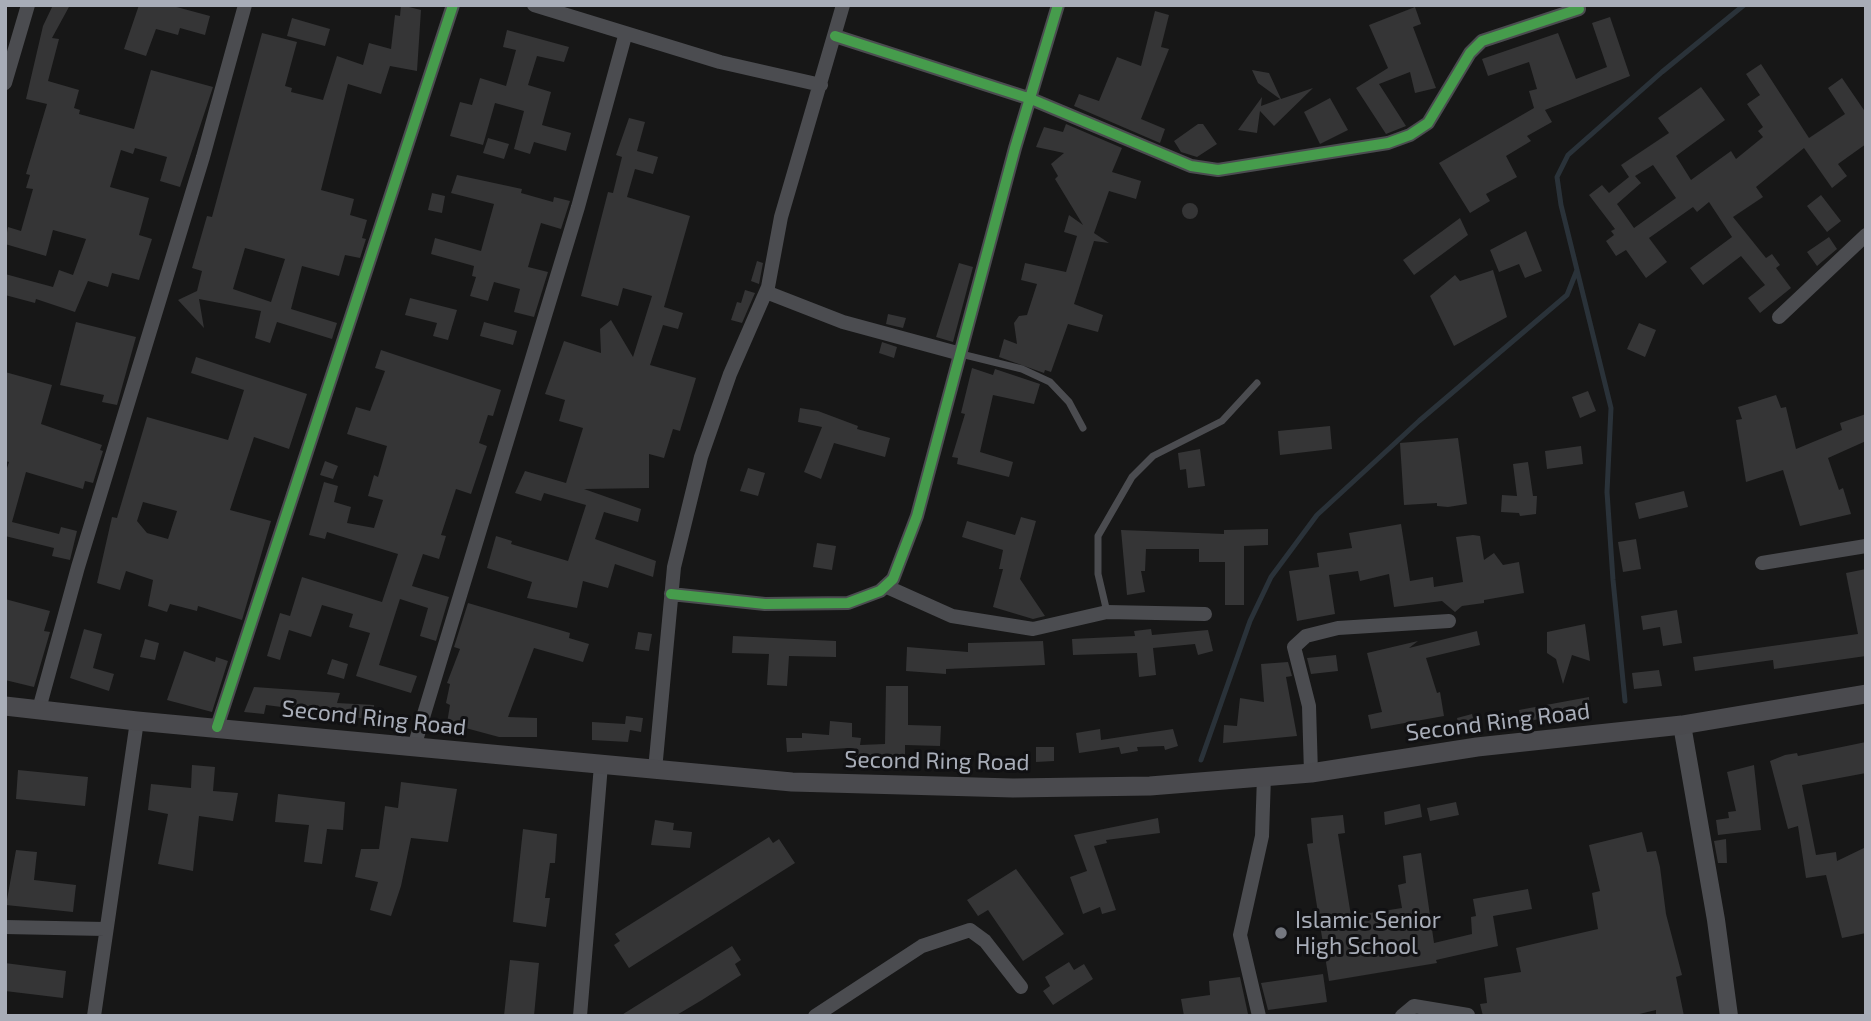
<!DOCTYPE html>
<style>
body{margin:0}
#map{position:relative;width:1871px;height:1021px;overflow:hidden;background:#171717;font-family:"Exo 2",sans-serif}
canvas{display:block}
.frame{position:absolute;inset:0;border:7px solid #a8adb8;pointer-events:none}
</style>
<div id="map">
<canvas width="1871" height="1021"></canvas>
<div class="frame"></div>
</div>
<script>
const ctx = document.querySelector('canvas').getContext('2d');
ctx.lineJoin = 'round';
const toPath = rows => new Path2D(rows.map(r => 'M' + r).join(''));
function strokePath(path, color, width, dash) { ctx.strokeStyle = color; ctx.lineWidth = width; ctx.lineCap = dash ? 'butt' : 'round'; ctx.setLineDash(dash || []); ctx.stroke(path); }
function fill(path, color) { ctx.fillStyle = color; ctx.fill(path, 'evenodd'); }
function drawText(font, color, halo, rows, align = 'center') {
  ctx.font = font + ' "Exo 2",sans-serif'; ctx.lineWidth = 6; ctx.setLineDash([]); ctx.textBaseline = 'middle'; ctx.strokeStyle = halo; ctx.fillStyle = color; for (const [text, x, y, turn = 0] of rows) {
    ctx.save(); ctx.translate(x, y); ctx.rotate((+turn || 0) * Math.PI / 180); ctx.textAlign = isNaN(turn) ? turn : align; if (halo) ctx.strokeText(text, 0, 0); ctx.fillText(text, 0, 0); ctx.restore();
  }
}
strokePath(toPath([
 [1625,701,1613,580,1607,492,1611,408,1561,205,1557,177,1568,155,1662,72,1744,5],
 [1201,760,1250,621,1271,577,1317,515,1419,421,1567,295,1577,270]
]), '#2a3239', 5);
fill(toPath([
 [53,5,70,5,52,38,59,39,48,81,79,90,74,108,80,110,79,114,134,129,151,70,213,87,180,187,160,181,167,157,135,148,133,154,121,150,110,187,149,198,139,235,152,239,139,280,112,273,108,287,88,281,75,312,36,299,35,303,5,295,5,274,53,287,59,270,73,275,86,239,53,230,46,256,5,244,8,227,21,231,33,189,26,188,30,175,26,174,47,104,26,99,43,26],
 [139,5,169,5,210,16,205,35,180,28,178,35,156,29,146,56,124,49],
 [401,5,421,10,417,71,390,66,381,94,348,84,321,190,354,199,350,215,367,220,362,238,366,239,360,258,345,255,339,276,302,266,291,309,337,323,332,339,277,322,270,343,255,338,261,311,199,299,204,328,178,300,197,291,202,271,192,268,207,216,212,217,262,33,297,42,285,86,292,88,291,92,323,100,337,56,363,65,369,43,391,49,395,15,400,16],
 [245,248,285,259,271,302,233,289],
 [1415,7,1421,24,1413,27,1436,88,1415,93,1410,72,1379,84,1406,126,1386,134,1356,88,1388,68,1369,25],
 [1155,11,1169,15,1161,47,1169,49,1141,119,1165,129,1160,143,1074,106,1079,94,1099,101,1117,57,1141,66],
 [1610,17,1630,76,1545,110,1552,122,1527,136,1531,141,1506,156,1517,177,1486,194,1490,201,1470,213,1439,163,1534,108,1529,91,1537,89,1529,62,1488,76,1482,59,1558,33,1576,79,1607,67,1592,23],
 [292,18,330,29,325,46,287,36],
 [507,30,569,47,564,62,537,56,528,85,551,92,542,125,571,133,566,151,534,142,530,154,514,149,524,111,495,103,483,145,450,136,460,102,472,105,480,78,506,86,516,50,503,47],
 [1761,64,1809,138,1845,114,1828,88,1842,78,1866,113,1866,144,1838,164,1847,176,1832,188,1804,148,1756,187,1763,197,1733,217,1766,258,1772,254,1780,265,1776,268,1791,288,1760,313,1748,298,1765,285,1741,256,1703,285,1690,268,1732,237,1709,202,1697,212,1693,207,1649,238,1667,262,1646,278,1626,250,1616,256,1606,241,1614,235,1611,231,1615,229,1589,195,1602,185,1609,193,1629,177,1621,165,1669,133,1658,118,1701,87,1725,120,1676,156,1691,180,1731,151,1736,159,1763,137,1758,131,1763,127,1747,104,1760,95,1746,74],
 [1653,165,1676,198,1634,228,1617,204,1641,183,1635,176],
 [1252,70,1269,73,1281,99,1313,88,1274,126,1260,111,1257,133,1238,130,1262,97,1261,106,1280,99,1258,83],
 [1330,98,1348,130,1320,144,1304,112],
 [629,118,645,122,637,151,658,157,653,174,635,169,627,197,690,216,664,307,683,313,678,329,663,325,650,365,696,378,680,431,673,429,664,458,649,454,649,488,584,489,641,509,638,522,604,512,595,539,656,561,653,577,615,564,608,588,583,581,577,608,527,598,532,582,487,568,496,536,512,541,511,544,568,561,586,505,544,493,541,501,515,493,525,471,566,483,583,428,559,421,565,400,545,394,564,341,601,353,600,329,611,320,633,357,652,296,623,288,618,306,581,296,608,192,613,193,622,157,616,155],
 [1066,124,1122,148,1112,172,1141,181,1136,199,1109,191,1094,233,1109,243,1094,241,1074,304,1103,315,1098,332,1068,324,1051,372,1045,370,1044,373,999,357,1004,339,1017,344,1014,323,1019,316,1027,315,1037,284,1021,280,1025,263,1066,272,1077,236,1064,232,1069,215,1083,225,1055,179,1058,176,1051,164,1064,153,1036,147,1044,127,1063,132],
 [1198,124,1203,124,1217,144,1197,157,1181,152,1174,141],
 [488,138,509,144,504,159,483,153],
 [457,175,522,189,521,193,553,202,554,197,570,201,561,229,541,223,528,267,548,272,534,317,514,312,520,289,494,282,488,301,470,296,476,277,472,276,474,266,431,254,435,238,481,251,494,204,451,193],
 [432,193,445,196,442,213,428,210],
 [1821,195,1841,221,1827,232,1807,206],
 '1182 211a8 8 0 1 1 16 0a8 8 0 1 1-16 0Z',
 [1460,218,1468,235,1414,275,1403,260],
 [1526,231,1542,271,1525,278,1519,264,1499,272,1490,250],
 [1829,237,1837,249,1817,266,1807,252],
 [757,261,763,263,759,284,751,281],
 [959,263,973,267,953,342,936,337],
 [1493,270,1507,317,1454,346,1430,296,1455,275,1460,281],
 [745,290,755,293,742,323,731,320,737,302,741,303],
 [410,298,457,310,448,340,433,336,437,323,405,315],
 [888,314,906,318,903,328,886,324],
 [76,322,136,337,117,405,102,402,104,395,60,385],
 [484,322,517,331,513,345,480,336],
 [1639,323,1656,330,1645,357,1627,349],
 [882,342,897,347,894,358,879,353],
 [381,350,501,390,493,416,488,415,479,443,487,446,471,494,456,489,441,535,446,536,439,559,423,554,412,586,449,597,436,641,420,636,428,608,400,599,379,665,417,676,411,693,356,676,370,633,349,627,353,614,322,605,311,637,289,630,280,660,267,656,280,613,290,616,302,577,382,602,398,554,327,532,325,539,309,535,324,482,338,486,334,502,351,507,347,523,374,528,383,500,368,496,374,475,378,477,387,446,347,434,356,407,370,411,385,371,375,368],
 [196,357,307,394,289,449,254,437,230,510,271,521,242,620,198,606,197,611,170,604,167,612,148,606,153,580,126,571,120,590,97,583,112,517,117,518,147,417,228,440,244,390,191,373],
 [143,502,177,511,168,539,147,533,137,521],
 [972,368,993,375,995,369,1040,384,1034,404,993,395,980,452,1013,462,1009,477,957,464,958,458,952,457,965,414,961,413],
 [5,372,52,385,41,424,102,445,100,450,103,451,93,483,85,481,83,489,26,472,12,522,59,534,61,527,77,531,70,560,52,556,54,548,5,536,5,474,9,462,5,461],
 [1588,391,1596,411,1580,418,1572,397],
 [1776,395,1781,408,1786,407,1796,449,1842,430,1840,423,1866,414,1866,441,1828,458,1839,490,1843,488,1851,514,1800,526,1783,470,1746,482,1736,420,1742,419,1738,407],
 [800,408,818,411,858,426,857,429,890,438,885,457,834,443,821,479,804,472,822,427,798,422],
 [1330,426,1332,449,1280,455,1278,431],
 [1458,438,1467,504,1448,507,1437,506,1437,503,1404,505,1400,443],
 [1581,446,1583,464,1547,469,1545,451],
 [1200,449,1205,486,1188,488,1186,469,1180,470,1178,453],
 [325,461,338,466,333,479,320,475],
 [1528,462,1533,496,1537,496,1536,514,1520,516,1519,513,1501,512,1502,495,1517,496,1513,464],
 [748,468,765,473,758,496,740,491],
 [1684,491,1688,507,1639,519,1635,503],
 [1021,517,1036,521,1020,579,1045,616,1033,619,993,607,1003,569,999,569,1003,550,962,537,967,521,1015,535],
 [1401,524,1410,581,1433,577,1434,587,1463,582,1456,537,1473,535,1480,536,1484,560,1494,553,1503,565,1519,562,1524,593,1484,600,1484,603,1462,606,1455,612,1442,601,1394,607,1389,574,1360,581,1358,571,1329,575,1335,614,1297,621,1289,571,1319,567,1317,553,1352,548,1349,533],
 [1268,529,1268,545,1244,546,1244,605,1225,605,1225,562,1199,562,1199,549,1146,549,1145,571,1141,571,1145,592,1127,595,1121,530,1224,534,1224,530],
 [1636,539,1641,569,1623,572,1618,542],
 [817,543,836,546,832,570,813,567],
 [1866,569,1866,656,1774,669,1773,660,1695,671,1693,657,1858,634,1846,573],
 [5,599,50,611,44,631,50,632,34,687,5,680],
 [468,603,570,633,569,638,589,644,583,662,534,648,508,717,537,718,537,737,499,737,447,723,450,705,446,703,450,684,447,683,460,649,454,647],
 [1677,610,1682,643,1663,646,1660,627,1643,630,1641,616],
 [1585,624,1590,661,1572,655,1563,684,1556,659,1547,653,1547,632],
 [84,629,102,634,93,668,114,674,109,691,70,678],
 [1151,629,1152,635,1208,630,1213,651,1198,655,1195,644,1153,648,1156,675,1139,677,1137,653,1073,655,1072,639,1135,636,1134,631],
 [1477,631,1480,645,1426,658,1437,693,1440,692,1444,716,1371,729,1368,715,1382,712,1367,653,1418,641,1409,648],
 [638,632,652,634,649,651,635,649],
 [733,636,836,641,836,657,789,656,787,686,767,685,769,654,732,653],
 [145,639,159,643,155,660,140,657],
 [1043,641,1045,665,946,669,946,674,906,671,907,647,968,652,968,643],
 [184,651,215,662,216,657,228,661,212,712,167,700],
 [1336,655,1338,671,1311,674,1307,658],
 [332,659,348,664,344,679,327,674],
 [1288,662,1292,676,1286,677,1297,736,1223,743,1224,725,1237,726,1240,698,1264,702,1261,664],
 [1659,670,1662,686,1634,689,1632,673],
 [886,686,908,686,908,725,941,726,940,746,905,745,905,756,868,760,846,759,848,748,787,752,786,738,802,738,802,733,829,735,830,721,852,723,852,737,861,738,860,745,885,744],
 [254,687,340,693,337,703,374,705,373,721,297,704,297,709,266,705,264,714,244,712],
 [1589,697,1590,714,1547,717,1522,723,1519,710],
 [1472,714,1476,729,1460,732,1457,718],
 [626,716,643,718,641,732,630,730,628,742,592,740,592,722,625,724],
 [1100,729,1101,740,1173,729,1178,746,1165,750,1164,746,1137,747,1138,751,1121,754,1119,747,1079,753,1076,733],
 [1866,742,1866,773,1802,785,1816,855,1836,852,1837,861,1866,847,1866,933,1842,938,1826,875,1806,878,1798,826,1788,829,1770,761,1785,755,1797,753,1798,756],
 [1036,747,1054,747,1054,761,1036,762],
 [192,765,215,767,213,791,238,793,233,821,199,816,193,871,158,864,168,814,148,810,151,784,191,788],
 [1754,765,1761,830,1718,835,1716,820,1729,818,1728,812,1736,811,1727,772],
 [18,770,88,777,85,806,16,799],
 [401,782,457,789,448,842,411,838,401,886,391,916,370,910,378,882,355,877,361,849,379,849,385,806,398,808],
 [278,794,345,802,343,830,327,829,322,864,304,862,309,825,275,822],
 [1456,802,1459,815,1430,821,1427,808],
 [1420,804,1422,817,1385,825,1384,812],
 [1343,815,1345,833,1338,834,1351,916,1402,908,1398,885,1406,883,1403,856,1421,853,1434,943,1472,934,1471,917,1476,916,1473,899,1528,889,1532,909,1493,916,1498,946,1436,960,1437,963,1329,981,1307,844,1313,843,1311,818],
 [1158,818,1160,833,1106,840,1107,843,1094,846,1116,910,1102,914,1100,907,1083,914,1070,877,1087,871,1074,835],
 [655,820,674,823,673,830,692,832,690,848,651,845],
 [523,829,557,834,555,863,550,863,545,898,550,898,546,927,513,922],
 [1642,832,1647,852,1656,851,1660,867,1666,914,1682,975,1676,977,1684,1016,1656,1016,1656,1010,1631,1016,1483,1016,1480,1004,1487,1003,1484,978,1521,972,1516,948,1598,929,1592,893,1600,891,1589,845],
 [769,837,773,843,779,839,795,863,629,968,614,945,620,941,615,934],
 [1726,839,1727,863,1718,863,1714,841],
 [16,850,37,852,34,880,76,885,73,912,6,905],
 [1016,869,1064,934,1023,961,988,910,978,916,967,900],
 [732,946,741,960,735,964,741,975,702,1000,675,1016,620,1016],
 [510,960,539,963,534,1016,504,1016],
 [1069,962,1074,970,1084,964,1093,979,1053,1005,1043,991,1050,986,1045,977],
 [5,963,66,971,63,998,5,991],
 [1323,974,1327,1002,1268,1010,1261,983],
 [1240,977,1248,1014,1184,1016,1181,999,1210,995,1209,981]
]), '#353536');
strokePath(toPath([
 [961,354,1022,369,1050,382,1069,402,1083,428],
 [1107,612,1098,574,1098,536,1132,477,1153,456,1222,421,1257,383]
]), '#4b4c50', 7);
strokePath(toPath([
 [534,5,720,62,821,85],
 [835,36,1031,99,1191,166,1218,170,1388,143,1410,135,1428,123,1470,53,1482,41,1579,9],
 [5,83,28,5],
 [766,292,843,322,961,354],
 [1779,317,1866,235],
 [1762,563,1866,546],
 [885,586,952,616,1033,629,1107,612,1205,614],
 [671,594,765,604,848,603,880,591,893,579,917,516,1015,148,1058,5],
 [39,709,78,567,203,157,245,5],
 [217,727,453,5],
 [414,747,578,207,625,36],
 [655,770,674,567,701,457,730,374,768,287,781,217,843,5],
 [1311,773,1309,706,1294,647,1306,636,1338,628,1449,621],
 [5,927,105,929],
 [94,1016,137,721],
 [580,1016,601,765],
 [815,1016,922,946,970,930,985,941,1021,987],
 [1259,1016,1240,935,1262,836,1264,776],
 [1402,1016,1414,1006,1468,1015]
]), '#4b4c50', 14);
strokePath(toPath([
 [1682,725,1716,920,1729,1016]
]), '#4b4c50', 18);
strokePath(toPath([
 [5,706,137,721,792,782,1013,788,1150,786,1311,773,1477,747,1682,725,1866,694]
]), '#4a4a4e', 19);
strokePath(toPath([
 [835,36,1031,99,1191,166,1218,170,1388,143,1410,135,1428,123,1470,53,1482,41,1579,9],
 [671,594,765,604,848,603,880,591,893,579,917,516,1015,148,1058,5],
 [217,727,453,5]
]), '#469c4c', 10);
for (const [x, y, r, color] of [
 [1281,933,7,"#757880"]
]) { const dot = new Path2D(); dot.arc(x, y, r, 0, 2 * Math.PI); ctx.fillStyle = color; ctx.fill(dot); strokePath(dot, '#111113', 2.5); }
drawText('23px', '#a8adb8', '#111113', [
 ["Second Ring Road",374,718,6],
 ["Second Ring Road",1498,722,-7],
 ["Second Ring Road",937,761,1]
]);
drawText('23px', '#a8adb8', '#111113', [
 ["Islamic Senior",1295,920],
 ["High School",1295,946]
], 'left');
</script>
